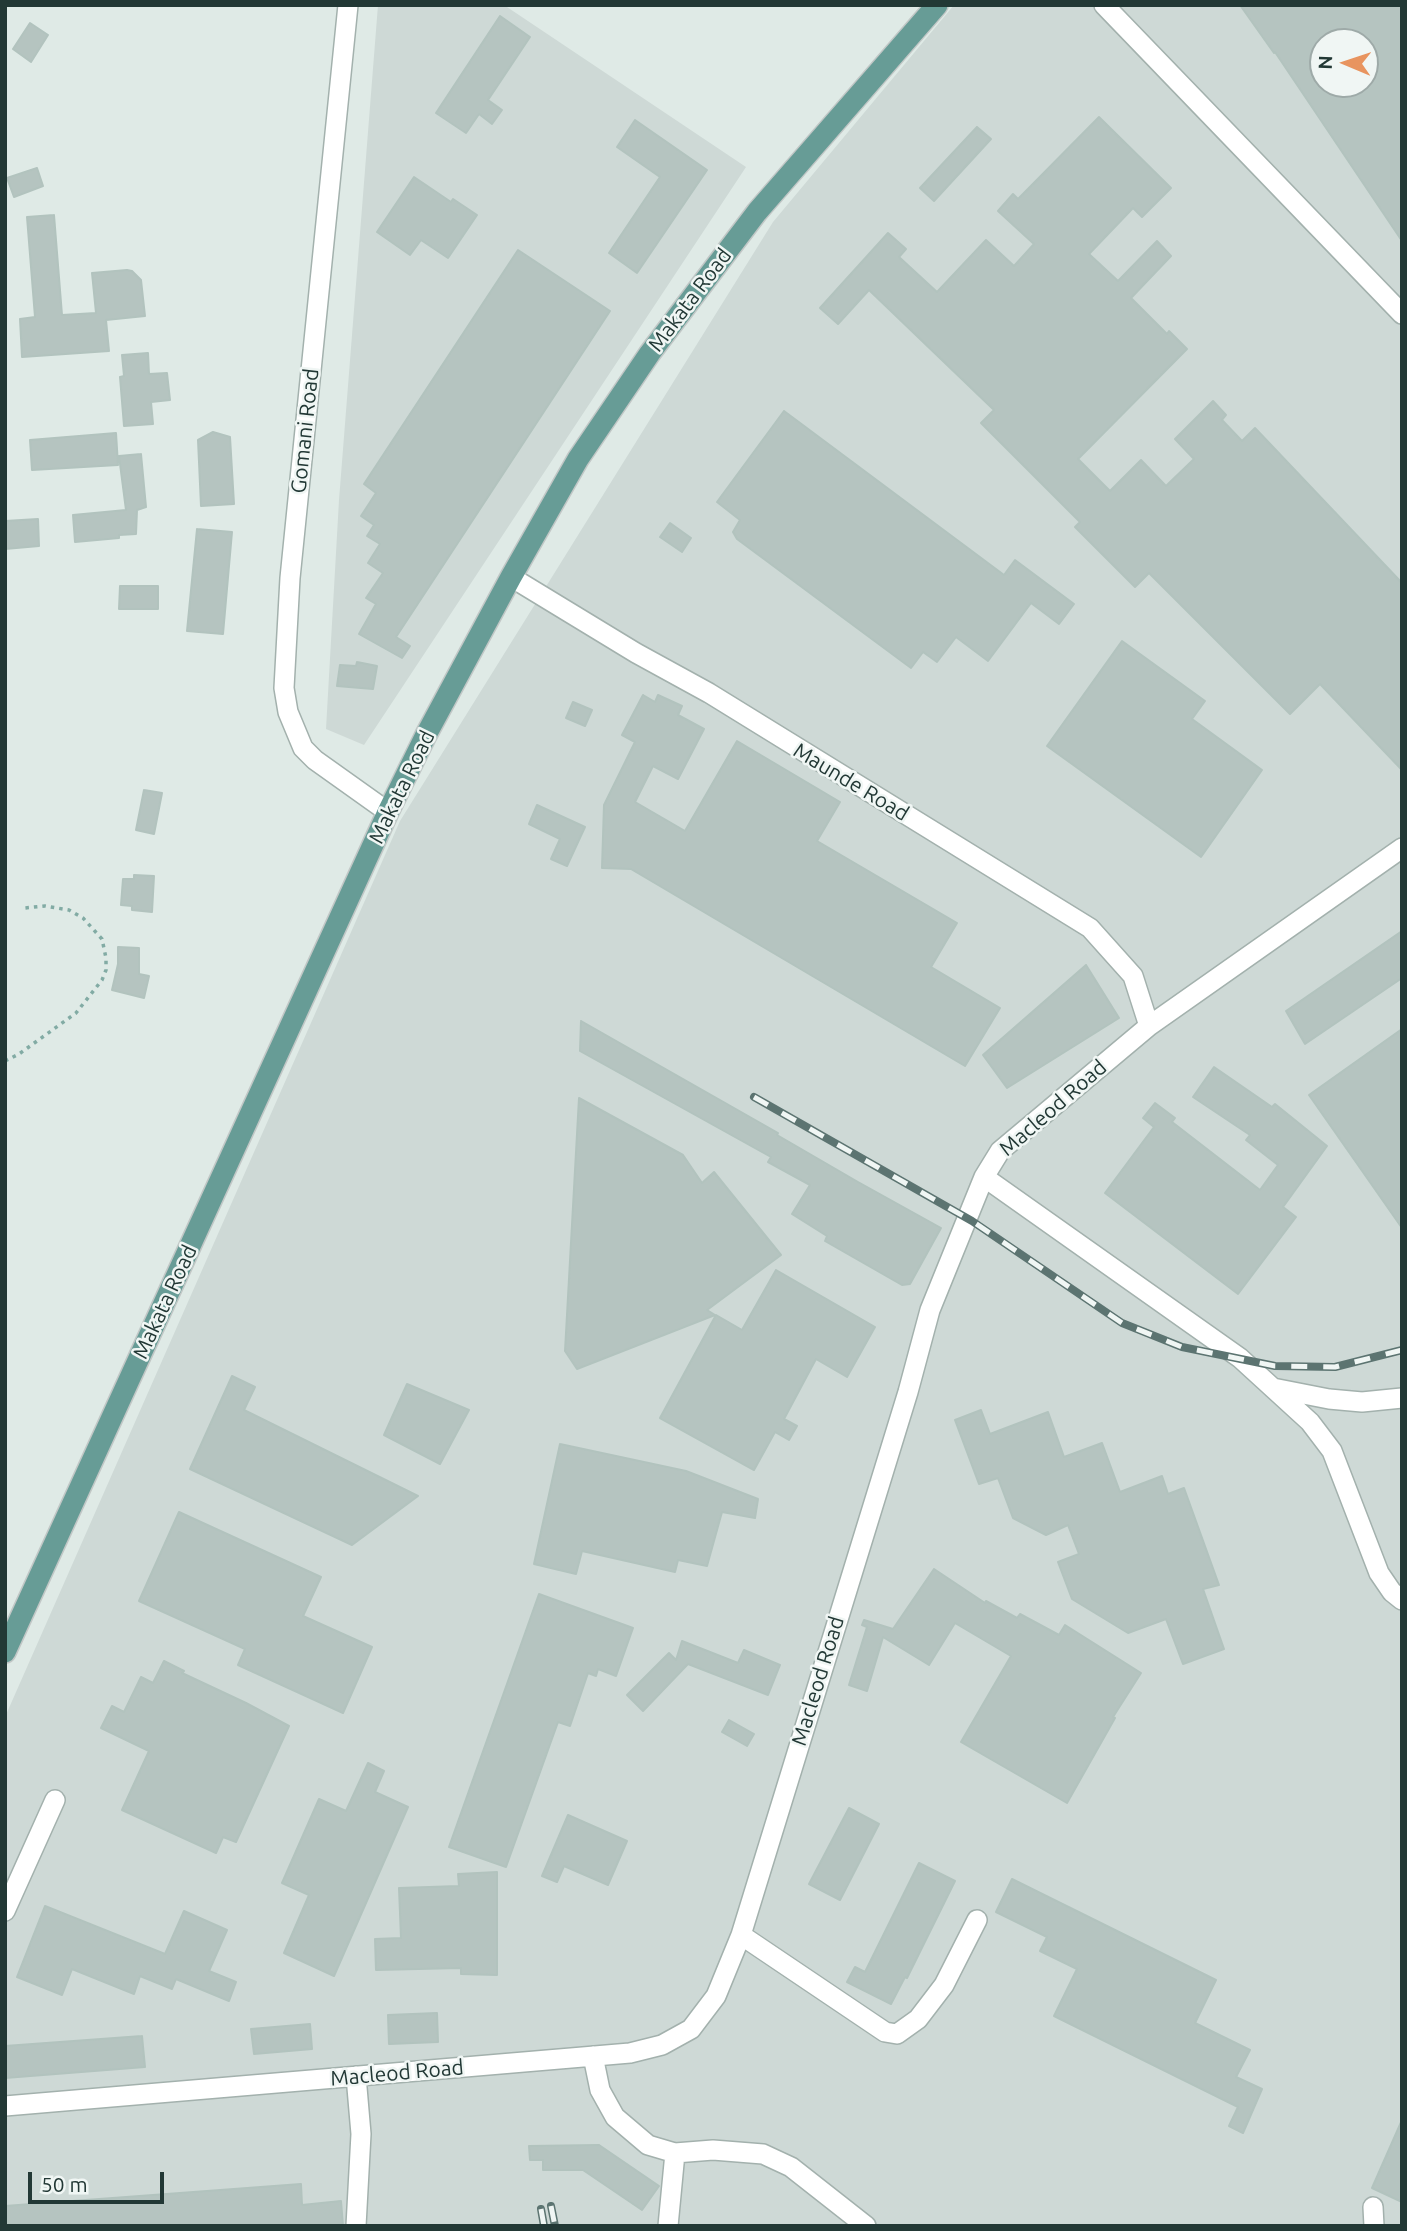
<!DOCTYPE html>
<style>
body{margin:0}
#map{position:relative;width:1407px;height:2231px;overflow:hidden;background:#dfeae6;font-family:Ubuntu,sans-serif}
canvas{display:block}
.frame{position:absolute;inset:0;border:7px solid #223835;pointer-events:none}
.north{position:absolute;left:1309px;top:28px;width:70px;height:70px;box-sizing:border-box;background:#f0f6f4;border:2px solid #9eaaa8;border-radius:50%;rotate:272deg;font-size:19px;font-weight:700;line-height:28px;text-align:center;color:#223835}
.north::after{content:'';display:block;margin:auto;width:24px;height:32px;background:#e8945f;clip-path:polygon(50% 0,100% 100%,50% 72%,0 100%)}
.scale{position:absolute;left:28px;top:2172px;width:136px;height:32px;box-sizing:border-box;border:4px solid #223835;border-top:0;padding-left:9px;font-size:21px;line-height:24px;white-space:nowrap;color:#223835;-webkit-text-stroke:5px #f0f6f4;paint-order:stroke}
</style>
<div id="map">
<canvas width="1407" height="2231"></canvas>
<div class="frame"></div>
<div class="north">N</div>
<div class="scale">50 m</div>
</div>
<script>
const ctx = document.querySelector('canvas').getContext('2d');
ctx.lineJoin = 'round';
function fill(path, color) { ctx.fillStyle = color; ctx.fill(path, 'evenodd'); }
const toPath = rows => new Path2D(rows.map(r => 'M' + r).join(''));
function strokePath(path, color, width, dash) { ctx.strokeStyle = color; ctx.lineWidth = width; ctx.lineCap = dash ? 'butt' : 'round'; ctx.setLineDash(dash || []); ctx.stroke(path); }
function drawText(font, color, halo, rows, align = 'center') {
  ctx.font = font + ' Ubuntu,sans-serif'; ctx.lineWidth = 5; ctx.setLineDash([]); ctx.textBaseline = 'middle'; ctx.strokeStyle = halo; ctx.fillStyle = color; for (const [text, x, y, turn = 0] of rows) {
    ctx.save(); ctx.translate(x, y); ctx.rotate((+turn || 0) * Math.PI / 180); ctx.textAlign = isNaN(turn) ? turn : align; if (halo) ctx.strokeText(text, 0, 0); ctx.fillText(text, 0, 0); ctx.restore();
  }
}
fill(toPath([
 [378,5,504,5,746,167,364,745,326,729,339,500],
 [954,5,1402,5,1402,2226,5,2226,5,1717,400,821,773,222],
 [1323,42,1365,42,1365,84,1323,84]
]), '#ced9d6');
const building = toPath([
 [1240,5,1402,5,1402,241,1275,52,1274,53,1240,5],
 [1323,42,1365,42,1365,84,1323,84,1323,42],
 [500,16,530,37,488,100,502,110,492,124,479,114,466,133,436,113,500,16],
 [30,23,48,35,31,62,13,49,30,23],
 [1099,117,1171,188,1142,217,1133,208,1089,254,1118,281,1157,241,1171,256,1131,298,1167,334,1169,331,1187,349,1078,459,1110,491,1141,460,1166,486,1194,459,1175,439,1213,401,1226,415,1222,420,1242,441,1255,428,1402,583,1402,770,1320,684,1290,714,1149,573,1135,587,1075,527,1080,522,981,423,994,410,869,290,838,324,820,308,888,233,906,249,899,257,937,292,986,240,1014,266,1034,244,998,211,1013,194,1018,199,1099,117],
 [635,120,707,170,637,273,609,253,660,177,617,147,635,120],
 [977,127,991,139,934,201,920,188,977,127],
 [37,168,43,186,14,197,7,178,37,168],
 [414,177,451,202,453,199,477,215,448,258,421,240,410,255,377,232,414,177],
 [54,215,62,315,96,313,92,273,127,270,132,271,141,280,145,316,106,320,109,351,22,357,20,319,35,317,27,217,54,215],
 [518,250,610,311,396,637,410,646,402,658,359,634,376,604,366,598,383,573,368,563,380,544,367,536,374,525,361,516,376,493,364,484,518,250],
 [148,353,149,374,167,373,170,400,151,402,153,424,124,426,120,377,124,376,122,355,148,353],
 [784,411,1004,575,1015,560,1074,604,1059,624,1031,603,988,661,956,637,937,662,923,652,911,668,737,539,733,532,740,520,717,502,784,411],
 [213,432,230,437,234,504,201,506,198,440,213,432],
 [116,433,118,465,32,470,30,440,116,433],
 [141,454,146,507,137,510,136,534,119,535,119,538,75,542,73,515,126,510,119,456,141,454],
 [38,519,39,546,5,549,5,521,38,519],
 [670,523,691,538,682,552,660,537,670,523],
 [197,529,232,532,223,634,187,631,197,529],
 [120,586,158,586,158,609,119,609,120,586],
 [1122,641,1205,701,1192,719,1262,770,1201,857,1047,746,1122,641],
 [357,662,377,666,373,689,337,686,340,665,356,666,357,662],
 [643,695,655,702,658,695,682,706,678,715,704,729,678,779,653,766,635,802,685,831,737,741,840,802,817,841,957,923,931,967,1000,1008,965,1066,631,869,602,868,604,805,635,742,622,735,643,695],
 [573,702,592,710,585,726,566,718,573,702],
 [144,790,162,793,154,834,136,830,144,790],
 [537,805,585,827,567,866,551,859,560,839,529,824,537,805],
 [134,875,154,876,152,912,132,910,132,906,121,905,123,879,134,879,134,875],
 [1402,931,1402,978,1305,1044,1286,1011,1402,931],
 [118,947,139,948,139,974,149,976,144,998,112,990,118,964,118,947],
 [1086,965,1119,1018,1007,1088,983,1055,1086,965],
 [581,1021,778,1133,777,1135,858,1182,941,1228,910,1284,902,1285,825,1241,827,1236,792,1214,810,1185,768,1162,771,1157,580,1051,581,1021],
 [1402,1029,1402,1228,1309,1095,1402,1029],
 [1214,1067,1272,1107,1275,1104,1327,1146,1283,1207,1296,1217,1238,1294,1105,1193,1154,1127,1143,1118,1155,1103,1175,1118,1172,1122,1260,1190,1278,1165,1246,1140,1250,1135,1193,1097,1214,1067],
 [579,1098,683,1155,702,1183,714,1172,781,1255,707,1310,715,1315,577,1369,565,1351,579,1098],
 [776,1270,875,1327,847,1377,816,1359,784,1419,797,1426,789,1440,775,1432,754,1470,660,1418,716,1315,742,1330,776,1270],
 [232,1376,255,1387,244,1410,418,1496,352,1545,190,1469,232,1376],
 [407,1384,469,1410,440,1464,384,1435,407,1384],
 [981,1410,990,1434,1048,1412,1064,1457,1102,1443,1120,1492,1162,1476,1168,1494,1184,1488,1219,1585,1203,1589,1224,1649,1183,1664,1166,1619,1128,1633,1072,1599,1058,1562,1079,1554,1068,1525,1046,1535,1013,1518,998,1478,979,1484,955,1420,981,1410],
 [560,1444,686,1471,758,1499,755,1518,722,1512,707,1566,678,1560,675,1572,582,1551,576,1574,534,1564,560,1444],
 [179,1512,321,1577,303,1616,372,1647,343,1713,238,1665,245,1649,139,1601,179,1512],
 [934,1569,985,1603,986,1601,1017,1618,1020,1614,1059,1635,1065,1625,1141,1673,1113,1717,1115,1718,1067,1803,961,1742,1011,1656,955,1623,929,1665,883,1637,867,1691,849,1685,867,1627,862,1625,864,1620,893,1629,934,1569],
 [539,1594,633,1628,616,1676,598,1669,596,1676,588,1673,570,1726,558,1722,506,1867,449,1847,539,1594],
 [682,1641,738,1663,744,1650,780,1665,768,1695,688,1664,643,1711,627,1695,669,1653,676,1660,682,1641],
 [164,1661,184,1671,182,1673,246,1703,289,1726,236,1842,223,1837,216,1853,122,1810,149,1751,101,1728,112,1706,124,1712,141,1677,153,1683,164,1661],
 [729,1720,754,1734,747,1746,722,1732,729,1720],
 [368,1763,384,1771,375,1792,408,1807,334,1976,284,1953,309,1895,282,1883,319,1799,346,1811,368,1763],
 [849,1808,879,1824,840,1900,809,1884,849,1808],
 [568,1815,627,1841,608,1885,564,1866,557,1882,542,1876,568,1815],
 [919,1863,955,1881,907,1978,905,1977,891,2004,847,1982,855,1967,865,1972,919,1863],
 [497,1872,497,1975,461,1974,461,1968,376,1970,375,1939,401,1938,399,1888,459,1886,458,1874,497,1872],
 [1012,1879,1216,1980,1195,2023,1250,2050,1236,2077,1262,2089,1243,2133,1229,2126,1238,2107,1054,2016,1077,1969,1040,1951,1047,1937,996,1912,1012,1879],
 [45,1906,165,1954,184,1911,227,1930,209,1971,236,1982,229,2001,176,1979,172,1989,140,1976,134,1994,72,1969,62,1995,17,1977,45,1906],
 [437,2013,438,2042,389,2044,388,2015,437,2013],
 [310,2024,312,2049,254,2054,251,2029,310,2024],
 [142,2036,145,2067,5,2078,5,2046,142,2036],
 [1402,2120,1402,2202,1372,2188,1402,2120],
 [599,2145,659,2186,642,2210,583,2170,543,2170,543,2160,530,2160,529,2146,599,2145],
 [301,2184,302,2205,341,2201,343,2226,5,2226,5,2206,301,2184]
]);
fill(building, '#b5c4c0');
strokePath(building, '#b2c3be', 2);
const minor = toPath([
 [348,5,290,578,284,688,288,712,303,748,315,760,388,812],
 [1104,5,1402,314],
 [511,577,636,653,709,693,1090,928,1133,976,1149,1026],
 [984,1177,1240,1358,1310,1422,1332,1451,1379,1573,1392,1592,1402,1600],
 [1273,1388,1329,1399,1362,1402,1402,1398],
 [5,1911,55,1800],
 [741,1935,885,2032,897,2034,918,2019,944,1985,977,1920],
 [593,2056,600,2090,615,2117,648,2145,675,2153,713,2150,763,2154,791,2167,866,2226],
 [356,2076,361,2134,356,2226],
 [5,2106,630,2053,662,2045,691,2029,716,1996,741,1935,908,1392,930,1310,984,1177,1000,1151,1149,1026,1402,848],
 [1373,2207,1374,2226],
 [668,2226,675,2153]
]);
const major = toPath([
 [5,1652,388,812,426,735,511,577,578,459,650,353,757,212,937,5]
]);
strokePath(minor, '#a3b1ad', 22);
strokePath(major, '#c1c7c6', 24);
strokePath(toPath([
 [5,1061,19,1054,76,1013,102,980,106,970,106,958,102,939,83,918,69,910,45,906,25,908]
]), '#82aba4', 3.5, [3.5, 5]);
strokePath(minor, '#fff', 19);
strokePath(major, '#679c96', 21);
const rail = toPath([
 [754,1097,972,1221,1122,1323,1182,1347,1275,1366,1335,1367,1402,1350],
 [551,2206,555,2226],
 [541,2209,544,2226]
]);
strokePath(rail, '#5c7471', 8);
strokePath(rail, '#f0f6f4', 5, [16]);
drawText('21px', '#223835', '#f0f6f4', [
 ["Makata Road",690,300,-53],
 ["Gomani Road",305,431,-84],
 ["Maunde Road",851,782,31],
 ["Makata Road",402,787,-64],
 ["Macleod Road",1053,1108,-41],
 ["Makata Road",165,1302,-65],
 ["Macleod Road",818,1681,-73],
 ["Macleod Road",397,2073,-5]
]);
</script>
